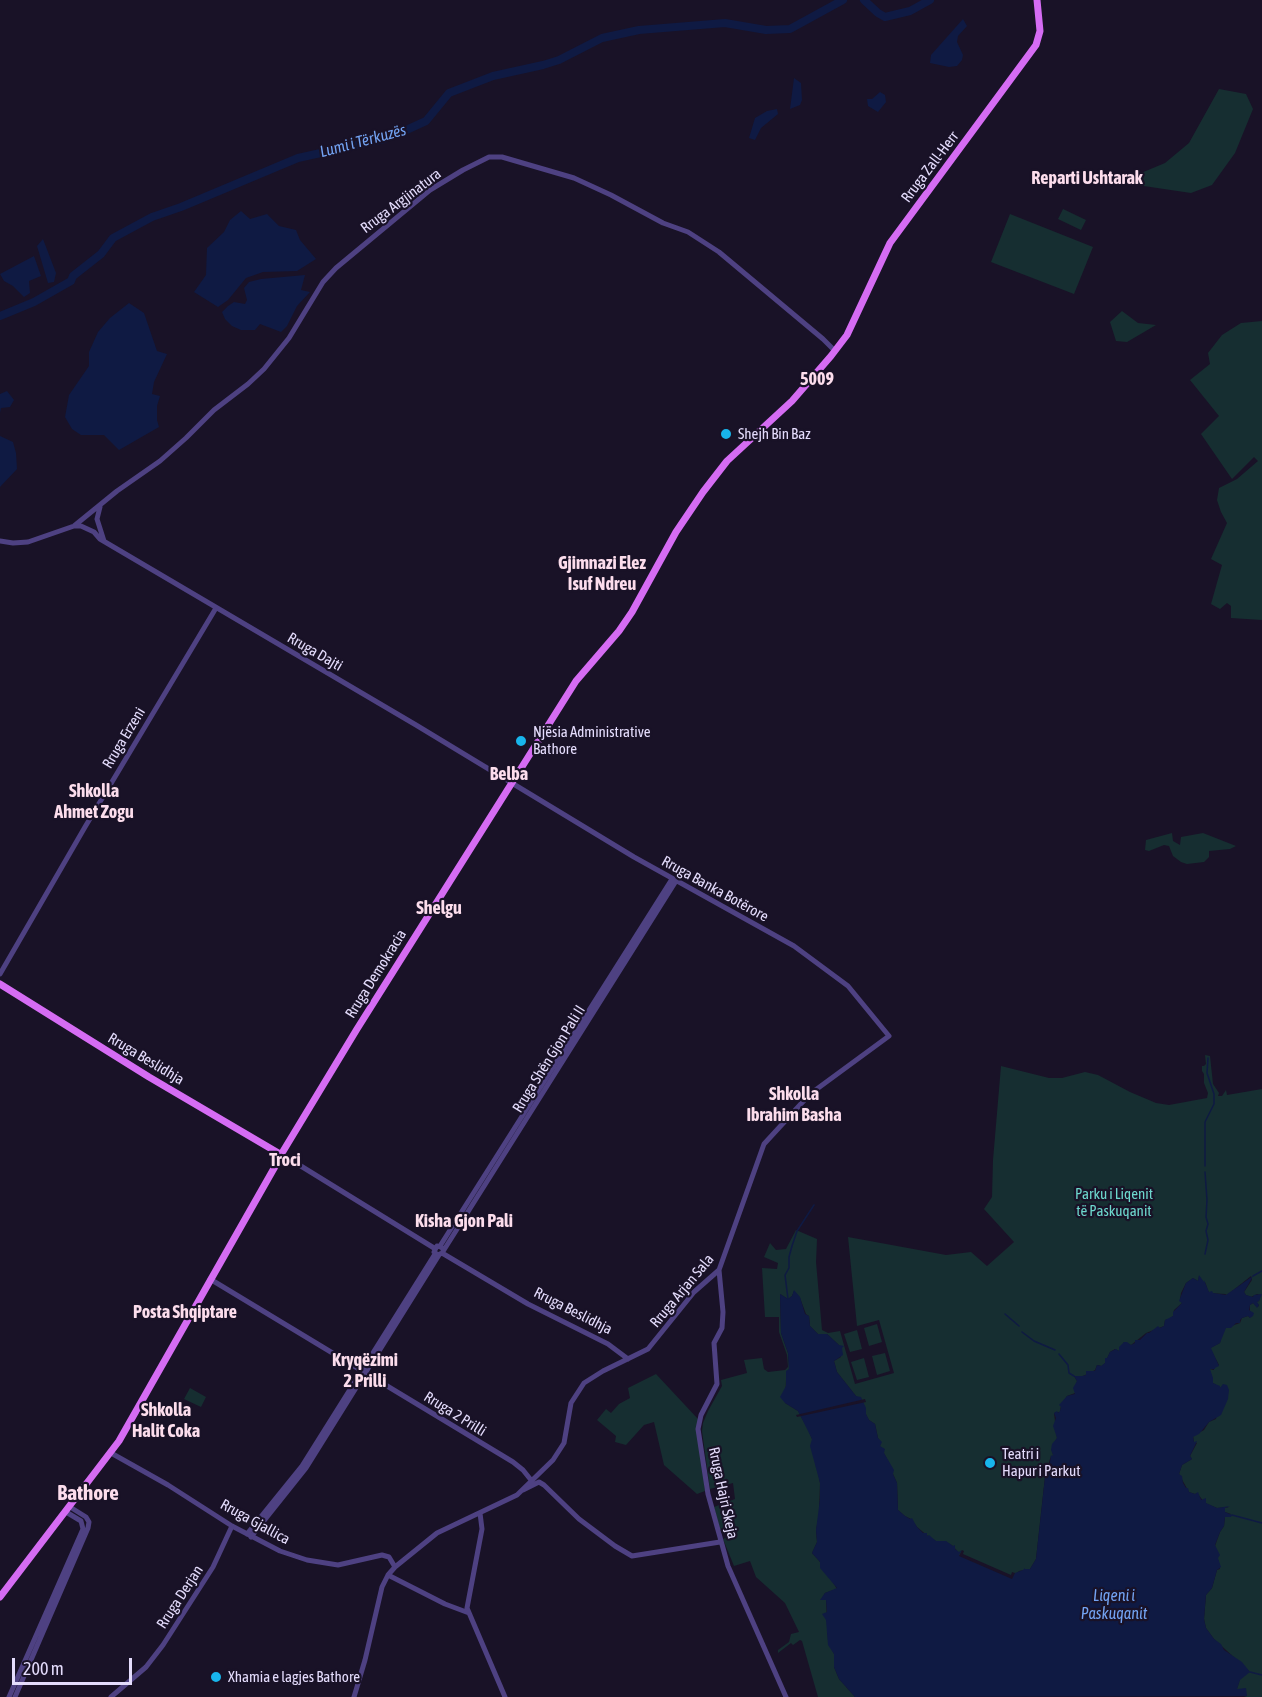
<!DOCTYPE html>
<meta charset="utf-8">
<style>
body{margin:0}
#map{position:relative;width:1262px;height:1697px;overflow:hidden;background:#191227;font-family:"Asap Condensed",sans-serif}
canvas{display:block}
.scale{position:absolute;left:12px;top:1658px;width:120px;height:27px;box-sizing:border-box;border:3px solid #e4dcfc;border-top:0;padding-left:8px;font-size:18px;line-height:21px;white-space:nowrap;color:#e4dcfc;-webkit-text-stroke:4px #191227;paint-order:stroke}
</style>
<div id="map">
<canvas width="1262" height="1697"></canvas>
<div class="scale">200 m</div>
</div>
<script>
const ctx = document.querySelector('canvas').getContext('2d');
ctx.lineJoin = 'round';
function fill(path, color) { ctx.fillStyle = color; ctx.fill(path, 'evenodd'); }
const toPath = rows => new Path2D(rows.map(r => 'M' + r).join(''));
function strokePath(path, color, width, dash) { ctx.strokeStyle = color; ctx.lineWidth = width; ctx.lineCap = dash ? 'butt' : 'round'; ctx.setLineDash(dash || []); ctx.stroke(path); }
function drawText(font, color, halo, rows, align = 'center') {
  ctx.font = font + ' "Asap Condensed",sans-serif'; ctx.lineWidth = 4.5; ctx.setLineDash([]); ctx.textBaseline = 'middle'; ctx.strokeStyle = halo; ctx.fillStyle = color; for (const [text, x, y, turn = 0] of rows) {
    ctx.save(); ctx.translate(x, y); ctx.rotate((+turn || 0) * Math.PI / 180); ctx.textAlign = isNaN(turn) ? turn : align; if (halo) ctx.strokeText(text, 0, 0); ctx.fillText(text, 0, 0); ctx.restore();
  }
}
fill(toPath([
 [1219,89,1246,94,1253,109,1235,153,1212,185,1191,193,1137,185,1141,173,1165,163,1189,143],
 [1063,209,1086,220,1081,230,1058,219],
 [1010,214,1093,247,1074,294,991,262],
 [1122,311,1138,323,1156,325,1127,342,1116,341,1110,322],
 [1262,321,1262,620,1231,618,1231,606,1227,603,1220,609,1211,604,1222,565,1211,559,1227,523,1221,512,1217,500,1219,488,1237,479,1258,461,1254,457,1232,479,1201,434,1219,416,1190,380,1210,364,1208,353,1222,335,1241,323],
 [1172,833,1173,841,1180,845,1181,837,1203,833,1236,846,1230,849,1209,851,1209,857,1204,862,1187,864,1181,862,1173,856,1169,846,1164,845,1149,851,1145,850,1146,840],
 [1205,1055,1210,1056,1213,1084,1219,1093,1218,1096,1222,1096,1226,1090,1227,1095,1262,1089,1262,1697,1244,1697,1247,1696,1243,1690,1237,1689,1240,1679,1249,1671,1214,1639,1206,1628,1204,1619,1206,1595,1212,1588,1217,1570,1220,1569,1215,1546,1220,1532,1224,1526,1225,1517,1231,1514,1225,1512,1225,1508,1229,1507,1217,1508,1205,1503,1197,1493,1195,1494,1189,1492,1179,1474,1182,1465,1192,1459,1190,1456,1197,1443,1194,1442,1193,1436,1204,1430,1209,1422,1216,1419,1223,1386,1220,1388,1213,1383,1209,1369,1214,1370,1214,1367,1219,1365,1210,1348,1220,1343,1223,1329,1240,1323,1242,1318,1248,1316,1250,1318,1250,1305,1253,1303,1258,1307,1259,1305,1256,1302,1259,1301,1260,1295,1257,1294,1251,1297,1246,1295,1244,1292,1252,1280,1251,1276,1227,1295,1225,1294,1209,1293,1205,1282,1204,1284,1199,1276,1198,1281,1193,1278,1186,1283,1181,1293,1180,1300,1182,1303,1174,1310,1173,1316,1169,1319,1165,1320,1164,1326,1146,1333,1131,1345,1124,1342,1119,1351,1115,1349,1110,1352,1105,1363,1102,1366,1097,1365,1095,1370,1083,1376,1074,1376,1077,1381,1075,1393,1067,1396,1061,1406,1060,1412,1054,1413,1057,1438,1052,1450,1053,1455,1052,1457,1051,1456,1049,1462,1050,1469,1045,1477,1036,1559,1030,1569,1019,1571,1012,1579,959,1556,959,1553,953,1546,945,1541,936,1541,928,1536,917,1527,911,1519,905,1516,898,1510,897,1483,893,1474,893,1470,880,1446,881,1442,878,1438,875,1424,869,1420,856,1396,837,1372,834,1361,841,1357,839,1345,827,1334,818,1334,810,1326,809,1316,806,1314,800,1298,794,1291,792,1296,788,1299,780,1294,781,1333,788,1353,789,1369,786,1380,785,1403,798,1411,808,1429,812,1439,820,1483,819,1515,816,1530,817,1542,812,1553,820,1562,837,1589,825,1593,821,1600,826,1600,828,1640,834,1654,834,1667,839,1679,855,1697,818,1697,802,1641,800,1640,793,1645,791,1643,778,1653,778,1650,789,1642,791,1634,799,1632,785,1603,756,1577,750,1561,734,1566,723,1539,731,1535,728,1527,720,1530,714,1507,735,1499,733,1483,710,1489,702,1431,703,1423,708,1411,722,1386,721,1380,747,1373,744,1360,762,1358,764,1369,768,1372,785,1370,788,1367,787,1355,779,1332,779,1317,765,1317,762,1268,777,1269,778,1263,764,1257,770,1243,776,1250,786,1249,796,1230,817,1239,816,1262,822,1330,828,1333,840,1331,855,1384,894,1373,879,1320,857,1326,848,1237,946,1255,971,1252,987,1266,1014,1242,984,1209,992,1197,993,1160,1001,1066,1049,1078,1062,1078,1085,1072,1098,1075,1130,1092,1156,1103,1169,1105,1207,1098,1208,1093,1204,1083,1204,1074,1202,1071,1202,1066,1204,1066,1206,1064],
 [877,1324,882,1342,869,1346,864,1328],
 [857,1330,862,1349,850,1352,844,1334],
 [885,1353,890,1371,877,1375,872,1356],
 [864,1358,869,1377,857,1380,851,1362],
 [656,1374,698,1419,705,1491,697,1494,664,1465,654,1422,644,1425,626,1445,615,1442,616,1436,597,1420,606,1409,611,1413,619,1404,630,1398,628,1388],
 [190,1388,206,1397,201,1407,184,1399]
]), '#162e31');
fill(toPath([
 [963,19,967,26,958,36,957,42,963,55,962,60,957,66,949,67,930,63,931,55],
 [794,78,801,83,802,100,800,105,790,109],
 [880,92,885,95,886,102,878,112,868,106,867,99,872,99],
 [777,109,778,114,761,128,755,140,749,138,755,118,767,111],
 [241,211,250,219,267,214,279,226,296,230,300,240,316,259,297,271,263,272,246,278,228,300,218,307,194,292,206,275,207,248,224,232,230,220],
 [43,239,56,273,54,282,48,283,37,246],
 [34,256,41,276,29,281,30,293,24,297,13,286,4,281,0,274],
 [305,275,301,290,310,292,297,306,287,326,281,332,260,324,255,330,241,330,232,326,225,319,222,312,228,306,234,302,245,304,247,300,244,288,249,282,261,279],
 [129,303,144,313,157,351,167,354,154,382,152,394,160,396,157,406,157,420,159,427,119,450,104,435,81,435,72,429,65,417,69,395,89,366,89,352,98,332,110,318],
 [7,391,14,400,10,407,1,408,0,413,0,394],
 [0,436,13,442,16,453,17,469,0,487],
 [1199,1275,1204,1282,1204,1280,1209,1292,1212,1291,1213,1293,1226,1295,1253,1276,1244,1292,1246,1295,1253,1297,1254,1295,1262,1294,1259,1301,1257,1302,1259,1305,1257,1308,1253,1303,1250,1305,1249,1310,1254,1313,1253,1316,1250,1318,1248,1316,1242,1318,1240,1320,1240,1323,1236,1323,1231,1328,1226,1328,1220,1343,1211,1348,1219,1366,1215,1368,1215,1369,1210,1369,1213,1378,1213,1383,1220,1386,1220,1388,1223,1384,1227,1385,1229,1390,1228,1399,1221,1415,1209,1422,1199,1434,1193,1437,1194,1442,1197,1441,1190,1456,1192,1459,1182,1465,1179,1474,1182,1476,1183,1483,1186,1488,1188,1488,1189,1492,1195,1494,1198,1492,1201,1500,1206,1498,1206,1503,1217,1508,1230,1506,1225,1508,1225,1512,1232,1515,1231,1517,1225,1517,1224,1526,1220,1532,1215,1545,1220,1555,1218,1558,1221,1567,1217,1570,1212,1588,1206,1595,1204,1619,1206,1628,1214,1639,1221,1644,1224,1650,1242,1662,1250,1672,1240,1680,1237,1689,1246,1688,1247,1696,855,1697,839,1679,834,1667,834,1654,828,1645,826,1620,822,1614,827,1612,826,1600,820,1600,825,1593,837,1588,820,1568,820,1562,812,1553,817,1542,816,1530,820,1499,820,1483,810,1446,812,1439,798,1411,785,1403,780,1397,786,1386,786,1371,789,1369,788,1353,781,1333,780,1294,788,1299,792,1296,794,1290,800,1297,805,1314,809,1316,810,1326,818,1334,827,1334,839,1345,844,1346,842,1348,843,1355,834,1361,837,1372,856,1396,861,1397,866,1408,866,1414,869,1420,875,1424,878,1438,882,1442,880,1446,885,1449,884,1453,894,1470,893,1474,897,1483,898,1510,905,1516,910,1519,912,1518,917,1527,923,1533,927,1533,927,1536,929,1535,936,1541,946,1541,953,1546,955,1545,955,1549,959,1552,962,1550,959,1555,1012,1578,1015,1573,1023,1570,1025,1568,1025,1569,1030,1569,1036,1559,1045,1477,1049,1470,1051,1455,1052,1456,1053,1455,1051,1450,1052,1444,1057,1438,1053,1426,1056,1418,1054,1413,1057,1411,1058,1413,1060,1411,1061,1407,1059,1405,1067,1396,1075,1394,1073,1388,1077,1381,1074,1376,1082,1376,1086,1375,1086,1371,1095,1371,1097,1365,1101,1366,1105,1363,1105,1358,1107,1358,1110,1352,1116,1349,1119,1351,1119,1347,1124,1342,1127,1342,1131,1345,1135,1343,1135,1340,1140,1340,1147,1333,1149,1333,1158,1326,1160,1328,1164,1326,1165,1320,1173,1316,1173,1312,1182,1303,1179,1301,1186,1283,1193,1278,1198,1281]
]), '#0f1a43');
fill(toPath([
 [865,1399,866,1402,797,1417,796,1415],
 [962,1550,964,1551,963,1554,1011,1575,1012,1572,1015,1573,1012,1579,959,1556]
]), '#191227');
strokePath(toPath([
 [1205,1166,1205,1122,1214,1104,1214,1094,1207,1073,1208,1058],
 [1205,1254,1208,1240,1206,1231,1208,1224,1206,1217,1207,1200,1205,1172],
 [1253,1276,1262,1271],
 [788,1299,785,1275,789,1268,789,1257,792,1246,797,1231,814,1205],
 [1005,1314,1019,1326],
 [1022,1332,1034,1341,1055,1350],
 [1059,1354,1068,1365,1069,1373,1074,1376],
 [1232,1515,1262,1523],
 [1250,1672,1262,1675]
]), '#0f1a43', 1.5);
strokePath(toPath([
 [864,0,878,13,885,17,910,11,930,0],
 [0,316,34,302,71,281,73,276,101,254,113,238,152,217,181,207,298,158,384,139,402,132,426,121,449,93,493,76,543,65,559,60,602,38,639,30,725,23,766,30,790,29,843,0]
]), '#0f1a43', 8);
strokePath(toPath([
 [100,507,97,519,104,541],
 [74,526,81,526,94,532,100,539,416,725,634,857,794,946,848,986,889,1036,810,1094,764,1144,719,1270,694,1292,648,1349,603,1371,584,1383,571,1403,564,1443,553,1460,517,1495,437,1533,395,1567,388,1575,382,1587,365,1660,354,1697],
 [0,541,13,543,28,542,74,526,117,491,160,461,186,438,214,410,248,384,264,369,289,338,323,282,336,268,430,190,463,170,489,157,502,157,574,178,611,195,663,223,688,232,719,252,823,339,835,351],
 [0,974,85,827,216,608],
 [283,1155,434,1248],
 [440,1246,672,879],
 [443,1249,441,1247,437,1246,434,1252,438,1255,442,1253,676,881],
 [442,1253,528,1304,608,1344,628,1359],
 [719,1270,723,1312,722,1328,714,1343,717,1384,701,1415,698,1429,708,1494,728,1566,786,1697],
 [210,1279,513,1462,523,1470,531,1480],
 [111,1453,168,1485,232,1526,280,1551,307,1560,338,1565,382,1555,389,1557,395,1567],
 [523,1490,539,1482,544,1485,579,1519,615,1546,632,1556,720,1542],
 [480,1513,482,1529,467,1608,505,1697],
 [247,1534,302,1466,435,1254],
 [251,1537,306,1468,439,1255],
 [388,1575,445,1604,469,1613],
 [9,1697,83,1529,81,1521,66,1512],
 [15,1697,88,1528,89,1522,86,1517,70,1507],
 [111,1697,146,1667,163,1645,213,1567,232,1526]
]), '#4e4182', 5);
strokePath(toPath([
 [0,984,149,1077,280,1154],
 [282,1153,357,1029,576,681,619,631,632,612,676,532,703,492,727,461,792,401,831,356,847,335,890,243,1036,45,1040,31,1037,0],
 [0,1597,119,1441,281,1156]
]), '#d56cf3', 7);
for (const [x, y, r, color] of [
 [726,434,6,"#18b5ec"],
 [521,741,6,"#18b5ec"],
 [990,1463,6,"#18b5ec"],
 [216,1677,6,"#18b5ec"]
]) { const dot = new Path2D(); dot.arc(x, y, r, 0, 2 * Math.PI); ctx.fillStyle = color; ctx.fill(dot); strokePath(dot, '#191227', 2); }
drawText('15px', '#e4dcfc', '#191227', [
 ["Rruga Zall-Herr",930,167,-53],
 ["Rruga Argjinatura",401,201,-37],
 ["Rruga Dajti",315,652,30],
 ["Rruga Erzeni",124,738,-59],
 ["Rruga Banka Botërore",715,889,29],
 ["Rruga Demokracia",376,974,-58],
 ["Rruga Beslidhja",146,1059,31],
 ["Rruga Shën Gjon Pali II",549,1059,-58],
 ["Rruga Arjan Sala",682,1291,-50],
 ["Rruga Beslidhja",573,1311,27],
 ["Rruga 2 Prilli",455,1414,32],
 ["Rruga Hajri Skeja",723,1493,78],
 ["Rruga Gjallica",255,1522,29],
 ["Rruga Derjan",180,1597,-57]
]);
drawText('15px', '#e4dcfc', '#191227', [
 ["Shejh Bin Baz",738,434],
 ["Njësia Administrative",533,732],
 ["Bathore",533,749],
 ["Teatri i",1002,1454],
 ["Hapur i Parkut",1002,1471],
 ["Xhamia e lagjes Bathore",228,1677]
], 'left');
drawText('15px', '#6dd7cd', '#191227', [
 ["Parku i Liqenit",1114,1194],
 ["të Paskuqanit",1114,1211]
]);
drawText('italic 16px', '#73a3f3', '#191227', [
 ["Lumi i Tërkuzës",363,141,-15],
 ["Liqeni i",1114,1596],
 ["Paskuqanit",1114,1614]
]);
drawText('bold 18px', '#fcddec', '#191227', [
 ["Reparti Ushtarak",1087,178],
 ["5009",817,379],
 ["Gjimnazi Elez",602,563],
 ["Isuf Ndreu",602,584],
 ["Belba",509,774],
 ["Shkolla",94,791],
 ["Ahmet Zogu",94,812],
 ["Shelgu",439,908],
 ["Shkolla",794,1094],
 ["Ibrahim Basha",794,1115],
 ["Troci",285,1160],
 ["Kisha Gjon Pali",464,1221],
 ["Posta Shqiptare",185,1312],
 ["Kryqëzimi",365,1360],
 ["2 Prilli",365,1381],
 ["Shkolla",166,1410],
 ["Halit Coka",166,1431]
]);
drawText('bold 21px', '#fcddec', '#191227', [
 ["Bathore",88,1493]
]);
</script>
